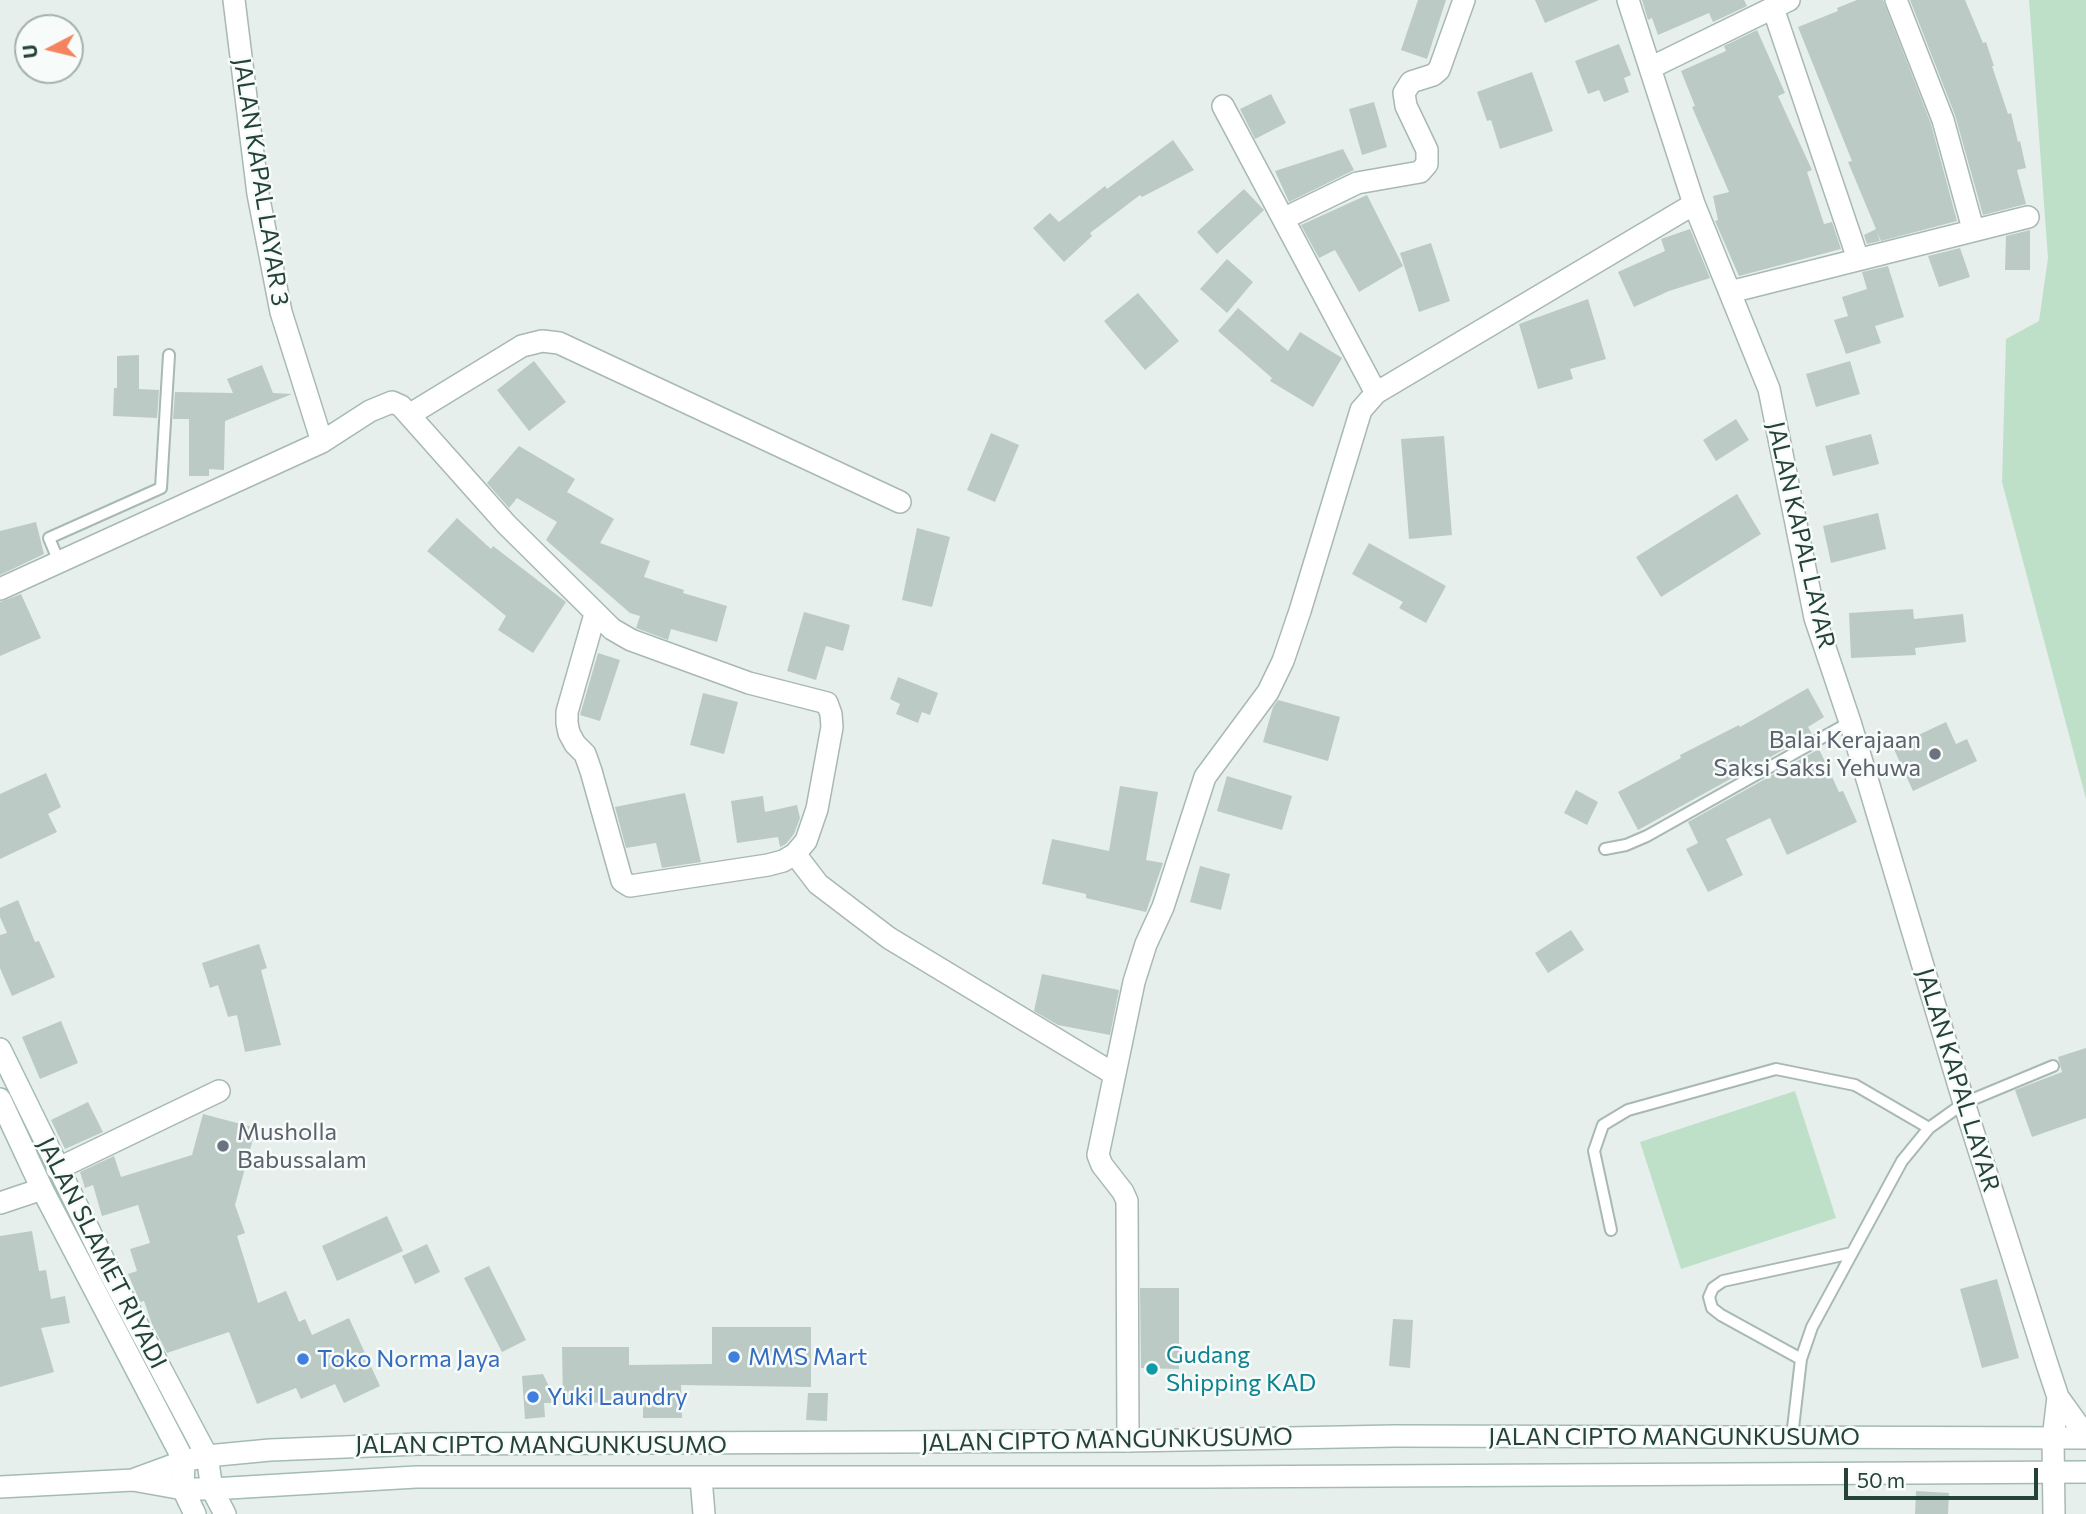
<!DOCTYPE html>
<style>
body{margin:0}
#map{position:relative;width:2086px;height:1514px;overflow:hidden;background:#e6efeb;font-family:Commissioner,sans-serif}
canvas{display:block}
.north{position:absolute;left:14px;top:14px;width:70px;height:70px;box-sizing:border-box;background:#f7fbf9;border:2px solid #a3b1ad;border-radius:50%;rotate:263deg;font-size:19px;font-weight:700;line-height:28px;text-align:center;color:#24423a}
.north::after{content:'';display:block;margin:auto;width:24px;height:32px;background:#f4845f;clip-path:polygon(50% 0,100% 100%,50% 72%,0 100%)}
.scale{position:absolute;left:1844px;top:1468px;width:194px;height:32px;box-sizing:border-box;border:4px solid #24423a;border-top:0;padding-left:9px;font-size:21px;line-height:24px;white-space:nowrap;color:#24423a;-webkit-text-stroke:5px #f7fbf9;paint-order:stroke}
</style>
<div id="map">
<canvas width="2086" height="1514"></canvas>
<div class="north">U</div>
<div class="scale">50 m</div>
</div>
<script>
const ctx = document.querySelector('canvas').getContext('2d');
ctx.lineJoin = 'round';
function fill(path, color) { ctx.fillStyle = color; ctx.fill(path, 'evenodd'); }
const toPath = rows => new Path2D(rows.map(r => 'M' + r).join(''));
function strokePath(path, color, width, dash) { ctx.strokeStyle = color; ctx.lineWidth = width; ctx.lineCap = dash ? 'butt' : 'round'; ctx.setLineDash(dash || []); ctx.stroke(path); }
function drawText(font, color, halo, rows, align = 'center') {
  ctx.font = font + ' Commissioner,sans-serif'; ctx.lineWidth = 5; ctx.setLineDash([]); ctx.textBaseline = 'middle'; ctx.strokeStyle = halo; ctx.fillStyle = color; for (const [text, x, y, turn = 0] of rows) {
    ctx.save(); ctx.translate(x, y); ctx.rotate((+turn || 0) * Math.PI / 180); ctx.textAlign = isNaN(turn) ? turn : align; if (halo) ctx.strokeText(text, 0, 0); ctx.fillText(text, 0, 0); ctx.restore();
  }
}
fill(toPath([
 [2029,0,2086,0,2086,799,2002,482,2006,339,2039,321,2048,258],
 [1795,1091,1836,1218,1681,1269,1640,1142]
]), '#bfe0c8');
fill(toPath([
 [1418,0,1446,0,1427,59,1401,50],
 [1535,0,1599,0,1545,23],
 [1642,0,1744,0,1747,6,1713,22,1709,13,1658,35,1652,18,1648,20],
 [1857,0,1883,0,1931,124,1957,221,1881,241,1877,232,1880,241,1867,244,1864,235,1876,229,1848,162,1852,161,1798,27,1838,11,1837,8],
 [1910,0,1965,0,1983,43,1986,42,1994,66,1992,66,2008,114,2011,113,2018,142,2020,141,2026,168,2017,170,2026,204,1983,215,1955,115],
 [1757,30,1785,93,1778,96,1812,170,1807,172,1824,224,1832,222,1841,249,1739,276,1715,221,1718,220,1713,196,1729,192,1692,107,1695,106,1681,71,1726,51,1724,46],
 [1619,44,1631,75,1624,78,1629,92,1604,102,1599,90,1588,94,1575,61],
 [1532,72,1553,131,1500,149,1491,120,1487,121,1477,92],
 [1271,94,1286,123,1255,139,1240,109],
 [1374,102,1387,147,1362,155,1349,109],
 [1173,140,1194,170,1142,197,1140,195,1090,233,1092,236,1064,262,1033,228,1050,213,1059,222,1105,186,1107,189],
 [1343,149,1354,170,1289,202,1275,171],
 [1244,189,1264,210,1217,254,1197,232],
 [1367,195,1403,266,1359,292,1335,250,1319,258,1301,225],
 [1690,229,1710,278,1669,291,1634,307,1618,272,1665,251,1661,239],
 [2030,230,2030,270,2005,270,2006,236],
 [1431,243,1450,301,1419,312,1400,253],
 [1960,248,1970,277,1939,287,1928,256],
 [1227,259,1253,282,1227,313,1200,289],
 [1888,266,1904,317,1875,326,1881,343,1846,354,1834,320,1848,316,1842,297,1867,289,1862,272],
 [1138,293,1179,341,1145,370,1104,321],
 [1588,299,1606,359,1570,369,1573,379,1538,389,1519,324],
 [1238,308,1288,351,1300,332,1342,358,1313,407,1270,381,1272,378,1218,331],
 [139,355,139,389,159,390,157,418,113,416,114,388,117,388,117,356],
 [534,361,566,402,529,431,497,390],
 [1850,361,1860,394,1816,407,1806,374],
 [262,365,273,393,292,394,225,421,224,470,209,469,209,476,189,476,189,419,173,419,175,392,233,393,227,379],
 [1736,419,1749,440,1716,461,1703,440],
 [991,433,1019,445,995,502,967,490],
 [1871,434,1879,464,1833,476,1825,446],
 [1444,436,1452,535,1409,539,1401,439],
 [519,446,575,479,567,492,614,519,600,543,650,561,644,577,684,590,683,593,727,606,717,642,671,629,668,640,636,628,640,616,630,613,546,540,557,522,517,498,509,508,487,483],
 [1737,494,1761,534,1661,597,1636,557],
 [1878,513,1886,549,1831,563,1823,526],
 [457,518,491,549,493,546,566,602,533,653,498,630,506,616,427,551],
 [36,522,44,554,0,575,0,531],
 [917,528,950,537,932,607,902,600],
 [1369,543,1446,586,1426,623,1399,608,1403,602,1352,574],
 [21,594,41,638,0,656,0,602],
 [1913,609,1914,619,1963,614,1966,642,1915,648,1916,655,1851,658,1849,613],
 [804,612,850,625,843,651,826,646,816,680,787,671],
 [598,653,620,660,600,721,580,715],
 [898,677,938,693,930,715,922,712,918,723,896,714,900,704,890,699],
 [1808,688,1824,717,1808,727,1812,734,1638,830,1618,792,1681,758,1680,755,1739,725,1740,727],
 [703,693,738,702,724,754,690,745],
 [1278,700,1340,717,1328,761,1263,742,1273,707],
 [1946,722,1956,744,1967,739,1977,761,1913,791,1893,747],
 [1819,749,1839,792,1843,791,1857,822,1787,855,1770,818,1726,839,1743,875,1708,892,1686,849,1698,843,1688,822],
 [46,773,61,807,48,814,57,832,0,859,0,794],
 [1227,776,1292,796,1282,830,1217,811],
 [1120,786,1158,792,1146,860,1163,863,1146,912,1086,898,1086,894,1042,884,1052,839,1109,851],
 [1576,790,1598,802,1587,825,1564,813],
 [685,793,701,862,662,868,656,843,626,848,615,807],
 [763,796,765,812,797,805,800,818,794,834,786,844,780,847,778,837,737,843,731,801],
 [1200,866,1230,874,1221,910,1190,902],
 [18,900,35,942,39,941,55,977,12,996,0,968,0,935,7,933,0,917,0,908],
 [1571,930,1584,950,1548,973,1535,953],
 [259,944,267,968,261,970,281,1045,245,1052,237,1015,228,1017,218,985,210,988,202,963],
 [1042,974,1119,990,1110,1035,1058,1025,1034,1011],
 [61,1021,78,1063,40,1079,22,1037],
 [2086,1048,2086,1118,2032,1137,2015,1090,2062,1072,2058,1057],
 [88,1102,103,1132,65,1149,51,1120],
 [203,1114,256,1128,235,1205,245,1233,237,1236,258,1303,286,1291,299,1322,305,1319,312,1335,349,1318,380,1386,344,1403,335,1384,301,1399,296,1388,257,1404,229,1332,167,1353,152,1324,144,1301,140,1302,128,1274,137,1271,130,1249,150,1243,138,1205,102,1216,93,1185,85,1188,80,1172,114,1156,121,1177,192,1155],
 [387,1216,403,1251,337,1281,322,1246],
 [32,1231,39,1271,46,1270,51,1299,65,1296,70,1323,41,1328,54,1372,0,1387,0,1236],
 [427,1244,440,1272,415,1284,402,1256],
 [489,1266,526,1340,502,1352,464,1278],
 [1997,1279,2019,1358,1982,1368,1960,1289],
 [1140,1288,1179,1288,1179,1369,1141,1368],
 [1393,1319,1413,1320,1410,1368,1389,1366],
 [712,1327,811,1327,811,1387,681,1385,682,1418,643,1418,643,1402,563,1403,562,1347,629,1347,629,1365,712,1364],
 [543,1374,557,1403,544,1403,545,1417,525,1419,522,1376],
 [808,1393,828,1393,827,1421,806,1420],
 [1916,1491,1949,1493,1948,1514,1915,1514]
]), '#bbcac4');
const lane = toPath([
 [59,562,49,538,161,488,169,355],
 [1605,849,1626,845,1647,836,1850,722],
 [1611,1230,1594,1151,1603,1125,1628,1110,1776,1069,1855,1085,1929,1128],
 [1801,1359,1721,1315,1712,1308,1709,1297,1713,1288,1723,1281,1852,1253],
 [1792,1437,1801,1359,1812,1327,1902,1161,1929,1128,1964,1103,2053,1066]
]);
const street = toPath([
 [234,0,258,194,281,312,322,442],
 [1628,0,1694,204,1769,389,1815,618,1850,722,1964,1103,2048,1367,2058,1397,2086,1436],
 [1896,0,1943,120,1973,229],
 [1773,8,1858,259],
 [1650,68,1789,0],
 [1223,106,1376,393],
 [1285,218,1357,183,1420,172,1427,164,1427,150,1406,106,1404,93,1411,82,1433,75,1439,70,1464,0],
 [1730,292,2028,217],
 [409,415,522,346,542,341,559,343,900,502],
 [0,589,322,442,370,411,392,402,401,406,506,524,612,629,631,640,749,683,827,703,831,714,832,727,817,809,806,841,795,854,783,861,768,865,630,886,622,881,591,771,585,754,575,744,569,733,567,723,567,712,595,614],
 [795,854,818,884,889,938,1114,1074],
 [57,1169,219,1091],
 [0,1203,42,1189],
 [1128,1441,1127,1201,1123,1192,1102,1165,1098,1155,1134,982,1146,944,1163,907,1205,777,1268,692,1283,661,1300,611,1361,410,1376,393,1694,204],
 [701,1478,704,1514],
 [2054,1514,2053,1439,2058,1397]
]);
const secondary = toPath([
 [0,1049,111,1275,207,1456,212,1489,225,1514],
 [0,1099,42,1189,184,1461,183,1489,195,1514],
 [135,1479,184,1461,207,1456,270,1450,419,1444,1128,1441,1395,1436,2086,1438],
 [0,1487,133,1480,183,1489,212,1489,416,1477,1203,1477,2086,1472]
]);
strokePath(lane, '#a8b8b2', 14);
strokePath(street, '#a8b8b2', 24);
strokePath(secondary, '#a4bbb3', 24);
strokePath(lane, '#fff', 10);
strokePath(street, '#fff', 21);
strokePath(secondary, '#fff', 21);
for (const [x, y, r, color] of [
 [1935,754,7,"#6b7280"],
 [223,1146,7,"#6b7280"],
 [734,1357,7,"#3f7fe0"],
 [303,1359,7,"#3f7fe0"],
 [1152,1369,7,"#0f9aa8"],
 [533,1397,7,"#3f7fe0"]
]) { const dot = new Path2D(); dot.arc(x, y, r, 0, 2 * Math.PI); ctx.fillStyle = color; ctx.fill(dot); strokePath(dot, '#f7fbf9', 2.5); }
drawText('24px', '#24423a', '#f7fbf9', [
 ["JALAN KAPAL LAYAR 3",261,182,81],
 ["JALAN KAPAL LAYAR",1801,535,77],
 ["JALAN KAPAL LAYAR",1958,1080,73],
 ["JALAN SLAMET RIYADI",102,1253,63],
 ["JALAN CIPTO MANGUNKUSUMO",1674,1437],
 ["JALAN CIPTO MANGUNKUSUMO",1107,1440,-1],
 ["JALAN CIPTO MANGUNKUSUMO",541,1445]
]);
drawText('24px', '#5b616d', '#f7fbf9', [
 ["Balai Kerajaan",1921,740],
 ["Saksi Saksi Yehuwa",1921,768],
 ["Musholla",237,1132,"left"],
 ["Babussalam",237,1160,"left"]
], 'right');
drawText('24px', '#0d838f', '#f7fbf9', [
 ["Gudang",1166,1355],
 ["Shipping KAD",1166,1383]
], 'left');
drawText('24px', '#366cbe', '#f7fbf9', [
 ["MMS Mart",748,1357],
 ["Toko Norma Jaya",317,1359],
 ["Yuki Laundry",547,1397]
], 'left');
</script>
